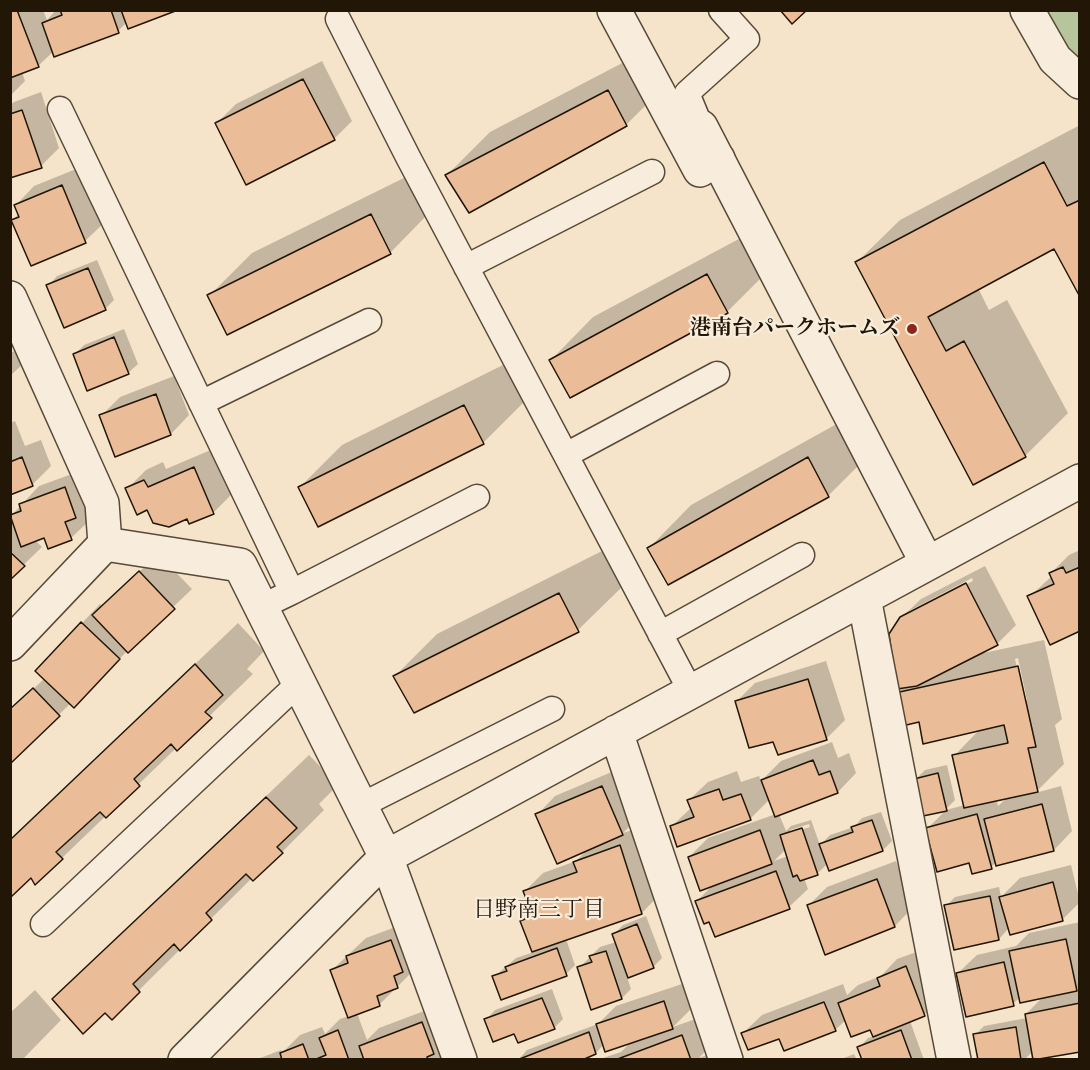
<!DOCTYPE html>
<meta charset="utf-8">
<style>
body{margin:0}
#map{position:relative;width:1090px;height:1070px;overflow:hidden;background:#f5e4c9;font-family:"IM FELL Great Primer",serif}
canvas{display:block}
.frame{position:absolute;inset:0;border:12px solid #221607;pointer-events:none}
</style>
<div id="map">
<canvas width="1090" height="1070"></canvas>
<div class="frame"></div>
</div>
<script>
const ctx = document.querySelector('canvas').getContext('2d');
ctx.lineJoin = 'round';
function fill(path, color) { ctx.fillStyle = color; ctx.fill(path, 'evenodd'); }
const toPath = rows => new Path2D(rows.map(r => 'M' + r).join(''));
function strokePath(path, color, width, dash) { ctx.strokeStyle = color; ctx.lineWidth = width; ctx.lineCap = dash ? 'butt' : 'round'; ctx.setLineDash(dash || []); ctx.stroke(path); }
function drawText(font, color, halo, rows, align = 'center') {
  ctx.font = font + ' "IM FELL Great Primer","Noto Serif JP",serif'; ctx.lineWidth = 4.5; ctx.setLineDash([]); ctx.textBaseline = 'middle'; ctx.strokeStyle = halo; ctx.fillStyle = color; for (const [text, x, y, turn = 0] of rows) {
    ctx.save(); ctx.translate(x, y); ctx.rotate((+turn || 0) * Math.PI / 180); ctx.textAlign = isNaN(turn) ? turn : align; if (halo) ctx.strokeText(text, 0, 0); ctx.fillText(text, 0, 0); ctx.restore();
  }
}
fill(toPath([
 [1027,11,1079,11,1079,82]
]), '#b6c59b');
fill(toPath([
 [10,10,43,10,47,20,56,10,174,10,127,22,118,31,55,55,54,51,38,66,22,72,25,81,10,96],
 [651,48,669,82,626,125,470,211,447,175,490,132],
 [322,61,352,121,334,139,217,123,236,104],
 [41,92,59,148,41,166,10,177,10,105,14,102],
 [1080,125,1080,294,1055,247,978,288,989,310,1007,300,1068,413,1025,456,857,262,900,220],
 [81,167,104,223,85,241,31,264,13,220,19,213,16,205,34,186],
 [414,173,432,210,390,253,209,296,252,253],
 [750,233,769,270,727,312,551,360,593,317],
 [97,260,114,300,105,309,48,286,57,276],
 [124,329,138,364,128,373,74,355,84,345],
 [20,349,25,362,10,376,10,353],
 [507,363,525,401,483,443,300,487,342,445],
 [174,376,189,415,171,434,116,455,101,416,120,397],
 [851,416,871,453,828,496,669,583,649,548,691,505],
 [15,421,25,446,41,440,51,466,32,485,10,493,10,423],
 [213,449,232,494,214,512,190,522,188,517,148,508,127,489,146,470,163,462,166,469],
 [83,470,94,498,85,507,90,520,71,538,44,536,35,540,42,547,10,578,10,514,12,515,39,486],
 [1080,550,1080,630,1029,597,1052,576,1051,573,1069,555],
 [602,551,621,588,578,630,395,676,437,634],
 [158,554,192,589,127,651,93,687,71,703,10,762,10,711,45,678,37,671,100,604,103,606],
 [985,566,1016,625,997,644,979,654,1044,640,1062,719,1055,725,1064,764,1035,793,1061,786,1072,831,1054,850,996,862,991,867,970,862,927,829,946,810,965,805,954,756,980,729,920,720,896,694,904,686,901,618,921,599],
 [972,578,973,581,909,614,909,611],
 [1018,658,1027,700,1024,700,1015,659],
 [1008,797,998,806,996,799],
 [238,623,264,651,247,669,253,674,62,858,31,875,11,895,10,841],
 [826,661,845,720,826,739,736,702,755,683],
 [832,742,838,758,849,753,856,773,838,792,779,814,786,831,791,826,811,820,820,845,830,835,854,827,862,818,881,812,892,841,883,850,830,869,828,863,817,874,804,878,808,889,789,907,710,920,697,901,714,884,689,857,708,838,776,814,770,799,750,819,671,827,692,807,689,800,708,782,737,771,741,782,759,776,761,781,781,761],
 [809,824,810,827,790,833,790,830],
 [786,849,788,856,774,861],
 [309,755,338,785,319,804,324,810,282,852,252,878,112,1017,105,1011,54,999],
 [947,765,955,800,946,809,916,779,925,770],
 [621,768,641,815,623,833,638,828,660,894,642,913,566,939,575,965,566,974,494,977,516,958,534,952,522,921,532,911,525,891,543,873,576,861,588,849,537,815,555,796],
 [896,861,913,907,895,926,826,953,808,906,827,887],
 [1071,865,1080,902,1062,920,1009,928,999,939,946,906,955,897,999,887,1001,897,1020,878],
 [646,916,662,958,653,967,627,977,631,989,622,998,579,968,600,947,616,942,614,934,623,925],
 [409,922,416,968,379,1005,357,1013,367,1040,379,1028,440,1005,454,1060,255,1060,281,1050,282,1053,300,1035,322,1027,325,1034,340,1019,349,1016,332,970,366,938],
 [1080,922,1080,986,1076,990,1080,989,1080,1050,1033,1051,1024,1060,980,1060,975,1035,984,1026,1027,1018,1026,1014,1044,996,1020,997,1013,1004,958,973,977,955,1016,946,1029,933],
 [925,949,943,996,924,1015,910,1021,924,1060,863,1060,859,1048,868,1038,874,1036,871,1028,846,1020,835,1030,780,1037,743,1033,762,1015,843,984,847,995,858,985,881,976,897,959],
 [682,984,691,1009,673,1027,701,1017,711,1045,699,1058,707,1055,708,1060,597,1060,621,1052,630,1043,604,1044,596,1053,578,1060,518,1060,527,1050,598,1024,616,1006],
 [552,989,563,1019,554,1028,486,1020,495,1010],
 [35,990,61,1020,22,1060,10,1060,10,1013],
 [854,1054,857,1060,839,1060]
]), '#0003');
const building = toPath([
 [17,10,39,67,10,78,10,11,17,10],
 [60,10,111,10,119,33,54,57,42,23,62,15,60,10],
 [121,10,178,10,128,29,121,10],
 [780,10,807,10,792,24,780,10],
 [303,79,335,140,246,185,215,123,303,79],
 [608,90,627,126,469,213,445,175,608,90],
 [22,110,42,168,10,178,10,114,22,110],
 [1044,162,1067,206,1080,200,1080,297,1054,249,928,317,946,351,964,341,1026,457,973,485,855,262,1044,162],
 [62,185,86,243,31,266,11,220,19,217,14,205,62,185],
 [371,214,391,254,227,335,207,295,371,214],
 [88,268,106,310,64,328,46,285,88,268],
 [707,274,728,313,570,398,549,360,707,274],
 [114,337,129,374,87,391,73,354,114,337],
 [156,394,171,435,115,457,99,415,156,394],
 [464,405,484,444,318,527,298,487,464,405],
 [22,457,33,486,10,495,10,462,22,457],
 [808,457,829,497,668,585,647,548,808,457],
 [194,467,214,514,189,524,187,519,169,527,153,523,147,510,137,515,125,488,144,480,148,487,194,467],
 [65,487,76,518,65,522,72,540,48,549,44,538,21,547,10,515,21,511,19,504,65,487],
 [10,552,25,566,10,580,10,552],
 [1063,567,1066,573,1080,567,1080,631,1050,645,1027,596,1054,584,1049,573,1063,567],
 [139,571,175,609,128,653,92,615,139,571],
 [966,583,998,645,917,686,897,689,889,634,900,617,966,583],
 [559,593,579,632,414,713,393,676,559,593],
 [81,622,120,659,74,708,35,671,81,622],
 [195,664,223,695,205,712,212,718,177,751,171,744,134,779,140,786,106,818,100,812,56,852,63,859,35,885,31,878,11,897,10,840,195,664],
 [1018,666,1036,747,1028,748,1038,792,964,808,952,755,1008,743,1004,725,923,744,919,722,902,726,895,693,1018,666],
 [808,679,827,740,778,755,773,742,749,748,735,701,808,679],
 [33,688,60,716,10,764,10,709,33,688],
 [813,760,819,775,830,771,838,793,775,817,761,780,813,760],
 [938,773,947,811,923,816,914,779,938,773],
 [602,786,623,835,557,864,535,814,602,786],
 [719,789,723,800,741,794,751,820,677,847,670,826,694,817,687,800,719,789],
 [266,797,297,828,277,847,283,853,253,881,246,874,206,913,212,920,180,951,174,944,133,984,140,992,112,1020,105,1013,83,1034,52,999,266,797],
 [1042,804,1054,851,996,866,984,819,1042,804],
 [977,814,992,869,972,874,969,863,937,872,925,828,977,814],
 [872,820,883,851,829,871,819,844,853,832,851,827,872,820],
 [802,828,818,875,800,881,797,875,793,877,780,835,802,828],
 [760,830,772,864,700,891,688,857,760,830],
 [620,845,642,914,532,952,520,921,533,916,523,891,577,872,573,862,620,845],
 [776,871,790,909,715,937,709,922,704,924,695,901,776,871],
 [877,879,895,927,825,955,807,905,877,879],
 [1053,882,1063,921,1010,935,999,897,1053,882],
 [990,896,999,940,954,950,944,905,990,896],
 [637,924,654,968,628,978,612,934,637,924],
 [1066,939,1077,991,1020,1003,1009,951,1066,939],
 [391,940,403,972,394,976,398,988,377,996,380,1006,348,1018,330,970,348,963,346,956,391,940],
 [557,948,567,976,501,1000,492,976,507,971,505,967,557,948],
 [606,951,622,999,591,1010,577,967,592,962,589,956,606,951],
 [1004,962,1014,1006,966,1017,956,973,1004,962],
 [906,966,925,1016,873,1037,870,1030,851,1037,838,1003,880,986,877,978,906,966],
 [542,998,555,1029,518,1043,514,1034,493,1042,484,1019,542,998],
 [664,1001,673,1029,605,1052,596,1024,664,1001],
 [824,1002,836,1031,784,1051,779,1039,748,1050,741,1033,824,1002],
 [1080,1003,1080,1052,1033,1060,1025,1014,1080,1003],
 [422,1022,434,1054,427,1057,428,1060,364,1060,359,1046,422,1022],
 [1016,1027,1021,1060,978,1060,973,1034,1016,1027],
 [338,1030,349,1060,314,1060,326,1055,319,1038,338,1030],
 [901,1030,912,1060,862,1060,857,1047,901,1030],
 [589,1032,596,1054,582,1060,517,1060,589,1032],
 [682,1035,691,1060,615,1060,682,1035],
 [303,1044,309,1060,282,1060,280,1053,303,1044]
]);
fill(building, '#ebbc98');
strokePath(building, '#221607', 1.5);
const service = toPath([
 [338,19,408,157,690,690],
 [60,109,292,592,261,607],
 [701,127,687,93,747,39,721,10],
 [466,267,652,172],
 [201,403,369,321],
 [566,455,717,374],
 [292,592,477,497],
 [660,634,802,555],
 [360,806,552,709],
 [43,924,299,683]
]);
const pedestrian = toPath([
 [614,10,700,170,718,159]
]);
const minor = toPath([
 [1027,10,1055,59,1080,82],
 [701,127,927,563],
 [10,298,102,503,105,544,10,644],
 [105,544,240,565,386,857,460,1060],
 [864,598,954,1060],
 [616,732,726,1060],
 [185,1060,386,857,1080,481]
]);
strokePath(service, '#574a38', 27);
strokePath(pedestrian, '#574a38', 36);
strokePath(minor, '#574a38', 36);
strokePath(service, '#f8eddc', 24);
strokePath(pedestrian, '#f8eddc', 33);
strokePath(minor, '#f8eddc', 33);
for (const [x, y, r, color] of [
 [912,329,6,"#8f2418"]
]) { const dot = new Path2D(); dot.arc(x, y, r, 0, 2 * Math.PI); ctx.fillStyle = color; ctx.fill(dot); strokePath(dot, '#f8eddc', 2); }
drawText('bold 21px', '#221607', '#f8eddc', [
 ["港南台パークホームズ",900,329]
], 'right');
drawText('22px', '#221607', '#f8eddc', [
 ["日野南三丁目",539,911]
]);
</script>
